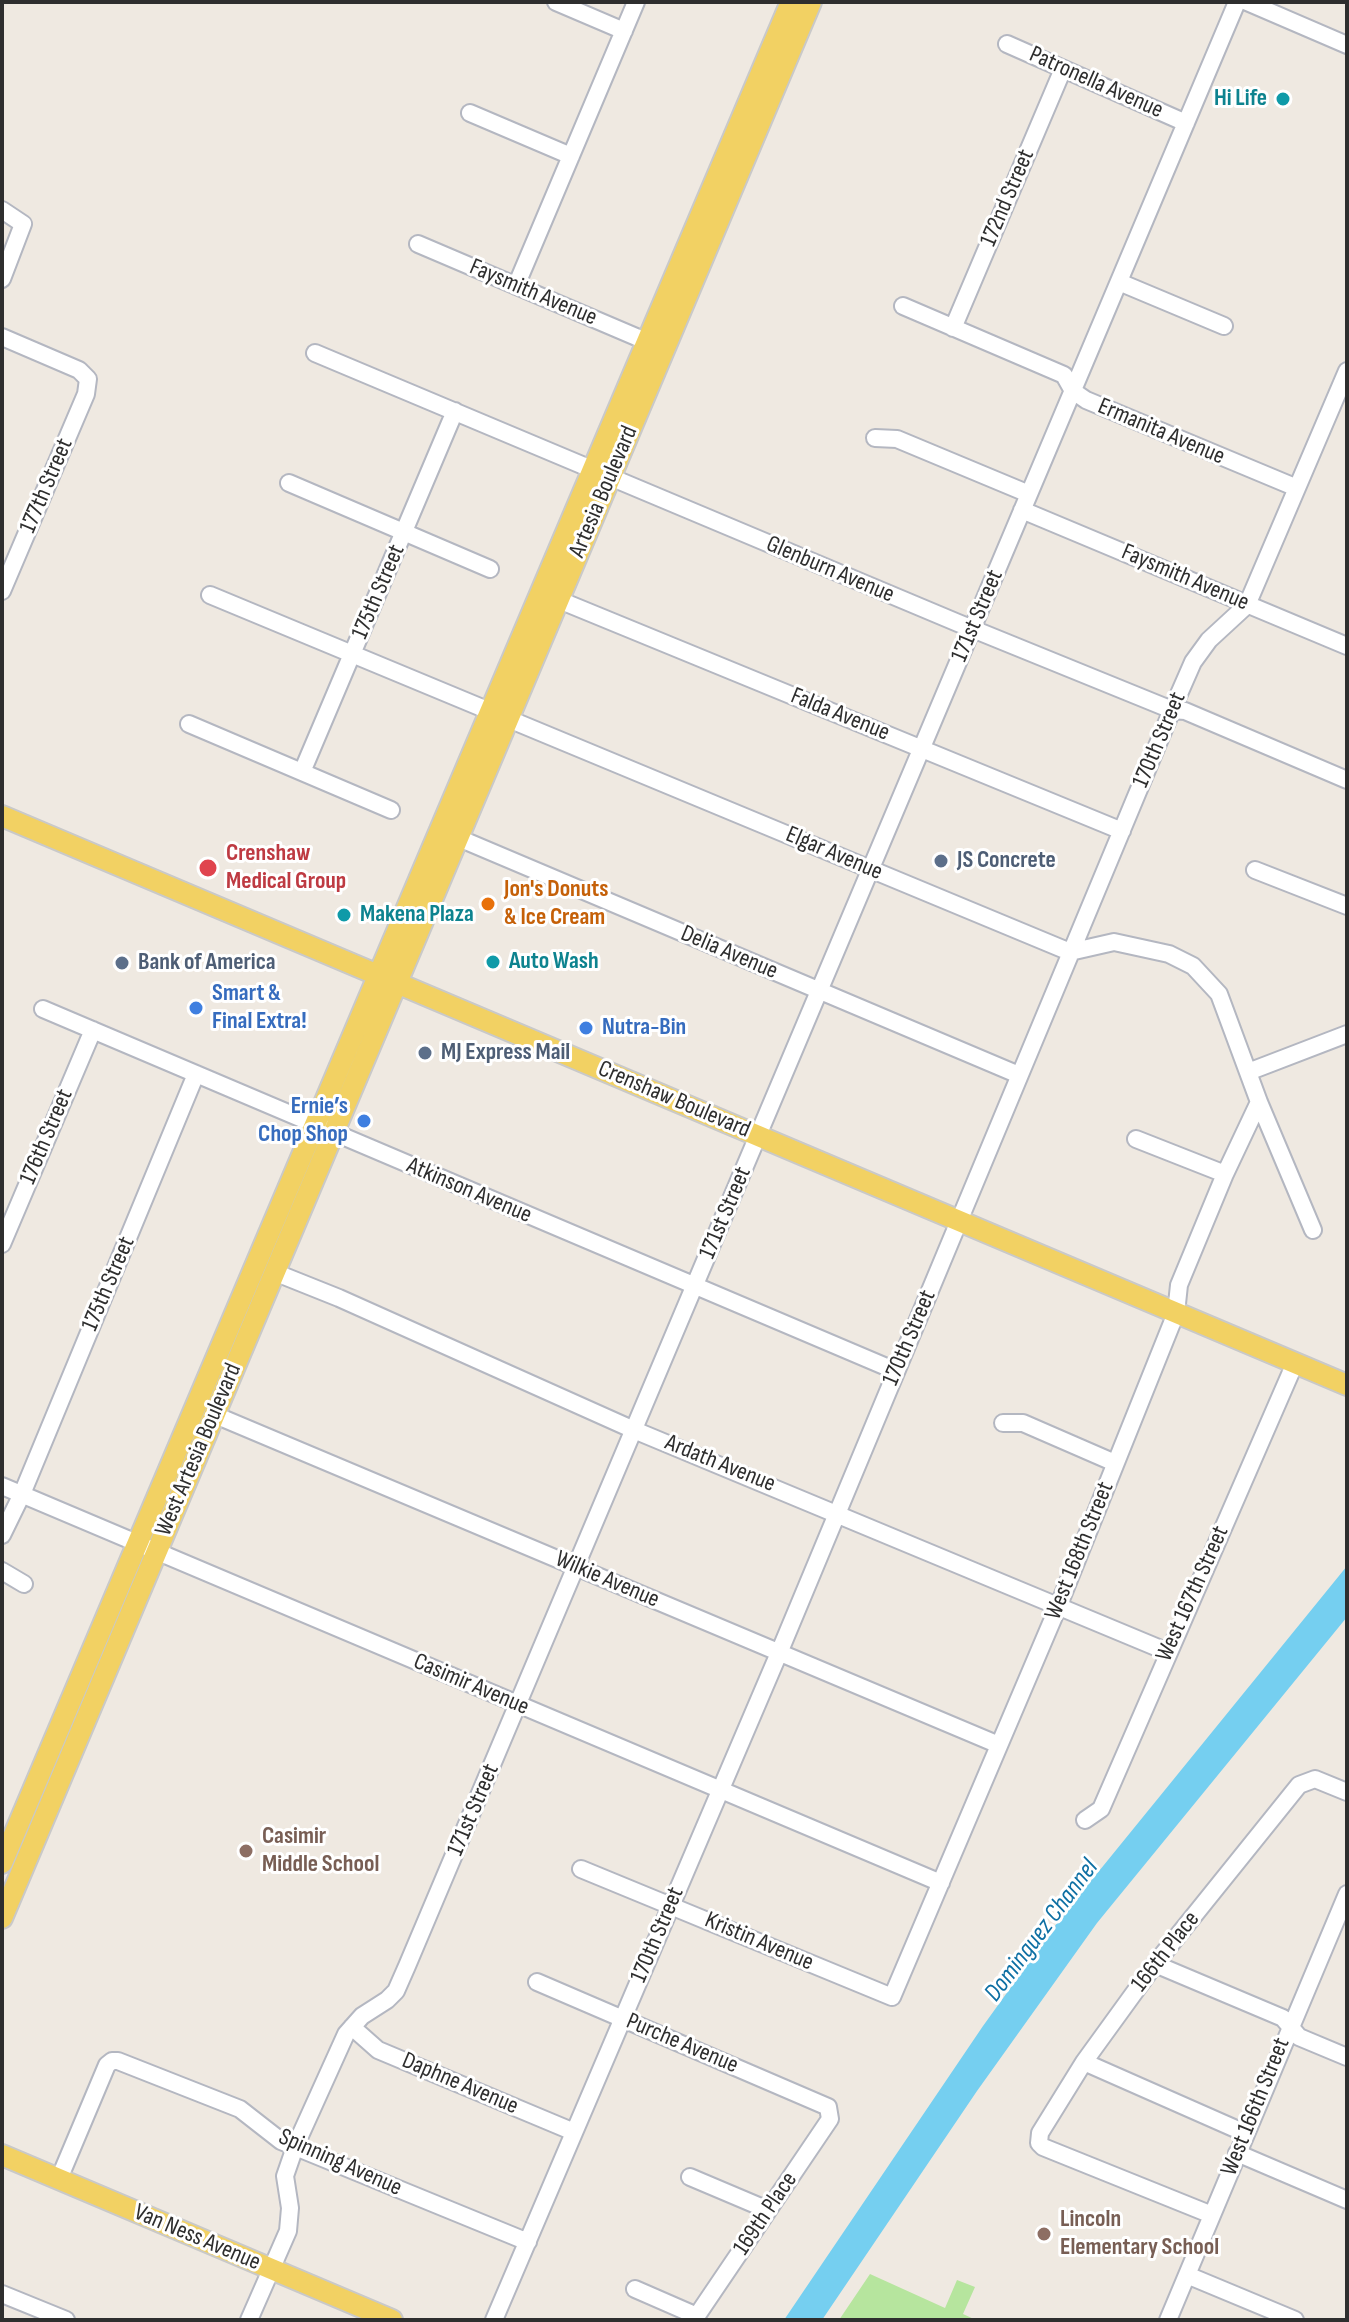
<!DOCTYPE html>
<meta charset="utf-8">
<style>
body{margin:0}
#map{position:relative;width:1349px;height:2322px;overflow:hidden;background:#efe9e1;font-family:"Sofia Sans Condensed",sans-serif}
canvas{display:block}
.frame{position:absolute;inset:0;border:4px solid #2e2e2e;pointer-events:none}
</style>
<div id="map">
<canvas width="1349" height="2322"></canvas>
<div class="frame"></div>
</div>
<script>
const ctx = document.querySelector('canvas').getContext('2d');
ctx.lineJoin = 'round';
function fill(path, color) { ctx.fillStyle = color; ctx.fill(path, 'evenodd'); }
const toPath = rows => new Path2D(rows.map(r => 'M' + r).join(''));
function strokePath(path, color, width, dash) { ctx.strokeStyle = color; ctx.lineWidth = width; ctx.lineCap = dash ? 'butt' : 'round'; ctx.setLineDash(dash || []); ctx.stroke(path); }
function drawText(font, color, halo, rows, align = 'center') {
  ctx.font = font + ' "Sofia Sans Condensed",sans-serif'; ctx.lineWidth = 6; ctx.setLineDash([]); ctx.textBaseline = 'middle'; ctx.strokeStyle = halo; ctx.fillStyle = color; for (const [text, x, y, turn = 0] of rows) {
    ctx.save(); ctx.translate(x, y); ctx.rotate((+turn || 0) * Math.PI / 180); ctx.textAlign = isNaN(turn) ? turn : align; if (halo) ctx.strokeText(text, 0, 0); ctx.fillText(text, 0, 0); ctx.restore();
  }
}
fill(toPath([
 [870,2274,945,2308,957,2280,975,2287,963,2314,976,2320,839,2320]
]), '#b6e59e');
fill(toPath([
 [1347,1566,1347,1617,1097,1923,977,2091,822,2320,784,2320,983,2026,1060,1919]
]), '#75cff0');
const minor = toPath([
 [556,2,624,31],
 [1247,2,1347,45],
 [1007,44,1186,123],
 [470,113,571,156],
 [2,210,23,224,2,279],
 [418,244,648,342],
 [1119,282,1224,326],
 [516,286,636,2],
 [903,306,1064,375,1073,391,1086,400,1297,488],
 [953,328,1063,69],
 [2,337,79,370,88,379,86,394,2,591],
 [315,353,958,623,1172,710,1185,711,1347,780],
 [875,438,897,439,1029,494],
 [289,483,490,569],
 [1022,510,1347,646],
 [210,595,1070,952,1114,942,1169,954,1193,966,1219,994,1259,1102,1313,1230],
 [559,600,1122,831],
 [189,724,391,810],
 [302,772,455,411],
 [449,834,1019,1075],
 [1255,870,1347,906],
 [43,1009,896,1371],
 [1248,1072,1347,1034],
 [1136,1139,1225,1174],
 [2,1244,93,1030],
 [274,1272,339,1298,634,1430,1168,1652],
 [215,1415,999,1745],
 [1003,1423,1023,1423,1115,1463],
 [2,1486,941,1883],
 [2,1535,22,1494,196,1074],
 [2,1571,24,1584],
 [1085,1820,1101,1809,1295,1363],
 [581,1869,892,1997,1058,1607,1176,1313,1179,1285,1225,1174,1259,1102],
 [1155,1964,1283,2018,1299,2037,1347,2057],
 [537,1982,828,2107,830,2119,694,2320],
 [352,2027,378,2050,574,2132],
 [1084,2062,1245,2133],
 [1237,2153,1347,2200],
 [690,2177,768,2210],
 [59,2179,107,2065,112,2061,118,2061,240,2109,281,2141,528,2242],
 [1212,2215,1043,2147,1039,2143,1040,2133,1084,2062,1155,1964,1299,1785,1315,1779,1347,1792],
 [1187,2275,1295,2320],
 [635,2289,697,2316],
 [2,2294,66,2320],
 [249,2320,288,2231,290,2208,285,2176,295,2147,346,2034,362,2016,387,2000,396,1991,407,1966,1237,2],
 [494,2320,779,1653,1172,710,1193,662,1209,640,1247,605,1347,371],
 [1168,2320,1347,1894]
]);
const major = toPath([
 [2,816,1347,1385],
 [2,1863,791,2],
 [2,1918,811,2],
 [2,2155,392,2320]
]);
strokePath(minor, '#b4b7c1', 20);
strokePath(major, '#c9c9c9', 24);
strokePath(minor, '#fff', 16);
strokePath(major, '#f2d163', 20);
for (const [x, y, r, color] of [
 [1283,99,8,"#0f9aa8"],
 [941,861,8,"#5c6f8a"],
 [208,868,10,"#e0444e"],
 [488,904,8,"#e8710a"],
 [344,915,8,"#0f9aa8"],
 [493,962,8,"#0f9aa8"],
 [122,963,8,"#5c6f8a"],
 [196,1008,8,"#3f7fe0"],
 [586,1028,8,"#3f7fe0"],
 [425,1053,8,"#5c6f8a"],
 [364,1121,8,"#3f7fe0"],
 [246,1851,8,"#8d6e63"],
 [1044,2234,8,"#8d6e63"]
]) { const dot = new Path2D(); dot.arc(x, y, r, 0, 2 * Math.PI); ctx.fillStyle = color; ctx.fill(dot); strokePath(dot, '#fff', 3); }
drawText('24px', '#2e2e2e', '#fff', [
 ["Patronella Avenue",1096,83,24],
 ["172nd Street",1008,198,-67],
 ["Faysmith Avenue",533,293,23],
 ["Ermanita Avenue",1161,432,23],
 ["177th Street",47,486,-67],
 ["Artesia Boulevard",604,492,-67],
 ["Glenburn Avenue",830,570,23],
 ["Faysmith Avenue",1185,578,23],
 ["175th Street",379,592,-67],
 ["171st Street",978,616,-67],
 ["Falda Avenue",840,715,22],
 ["170th Street",1160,740,-67],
 ["Elgar Avenue",834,854,23],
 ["Delia Avenue",729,953,23],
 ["Crenshaw Boulevard",674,1100,23],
 ["176th Street",47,1137,-67],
 ["Atkinson Avenue",469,1191,23],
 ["171st Street",726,1213,-67],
 ["175th Street",109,1284,-67],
 ["170th Street",910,1338,-67],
 ["West Artesia Boulevard",199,1450,-67],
 ["Ardath Avenue",720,1464,22],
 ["West 168th Street",1080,1551,-68],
 ["Wilkie Avenue",607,1580,23],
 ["West 167th Street",1193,1594,-66],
 ["Casimir Avenue",471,1685,23],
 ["171st Street",474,1810,-67],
 ["170th Street",658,1935,-67],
 ["Kristin Avenue",759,1942,23],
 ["166th Place",1166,1952,-52],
 ["Purche Avenue",682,2044,23],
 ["Daphne Avenue",460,2084,23],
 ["West 166th Street",1256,2107,-68],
 ["Spinning Avenue",340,2163,24],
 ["169th Place",766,2214,-56],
 ["Van Ness Avenue",197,2238,23]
]);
drawText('bold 24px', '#0d838f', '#fff', [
 ["Hi Life",1267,99,"right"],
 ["Makena Plaza",360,915],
 ["Auto Wash",509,962]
], 'left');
drawText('bold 24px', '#be3a42', '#fff', [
 ["Crenshaw",226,854],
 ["Medical Group",226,882]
], 'left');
drawText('bold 24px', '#4e5e75', '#fff', [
 ["JS Concrete",957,861],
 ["Bank of America",138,963],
 ["MJ Express Mail",441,1053]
], 'left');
drawText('bold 24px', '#c56008', '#fff', [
 ["Jon's Donuts",504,890],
 ["& Ice Cream",504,918]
], 'left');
drawText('bold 24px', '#366cbe', '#fff', [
 ["Smart &",212,994],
 ["Final Extra!",212,1022],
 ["Nutra-Bin",602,1028],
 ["Ernie’s",348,1107,"right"],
 ["Chop Shop",348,1135,"right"]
], 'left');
drawText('bold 24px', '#785e54', '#fff', [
 ["Casimir",262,1837],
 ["Middle School",262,1865],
 ["Lincoln",1060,2220],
 ["Elementary School",1060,2248]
], 'left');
drawText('italic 26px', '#0d6fa3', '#fff', [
 ["Dominguez Channel",1042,1931,-53]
]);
</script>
